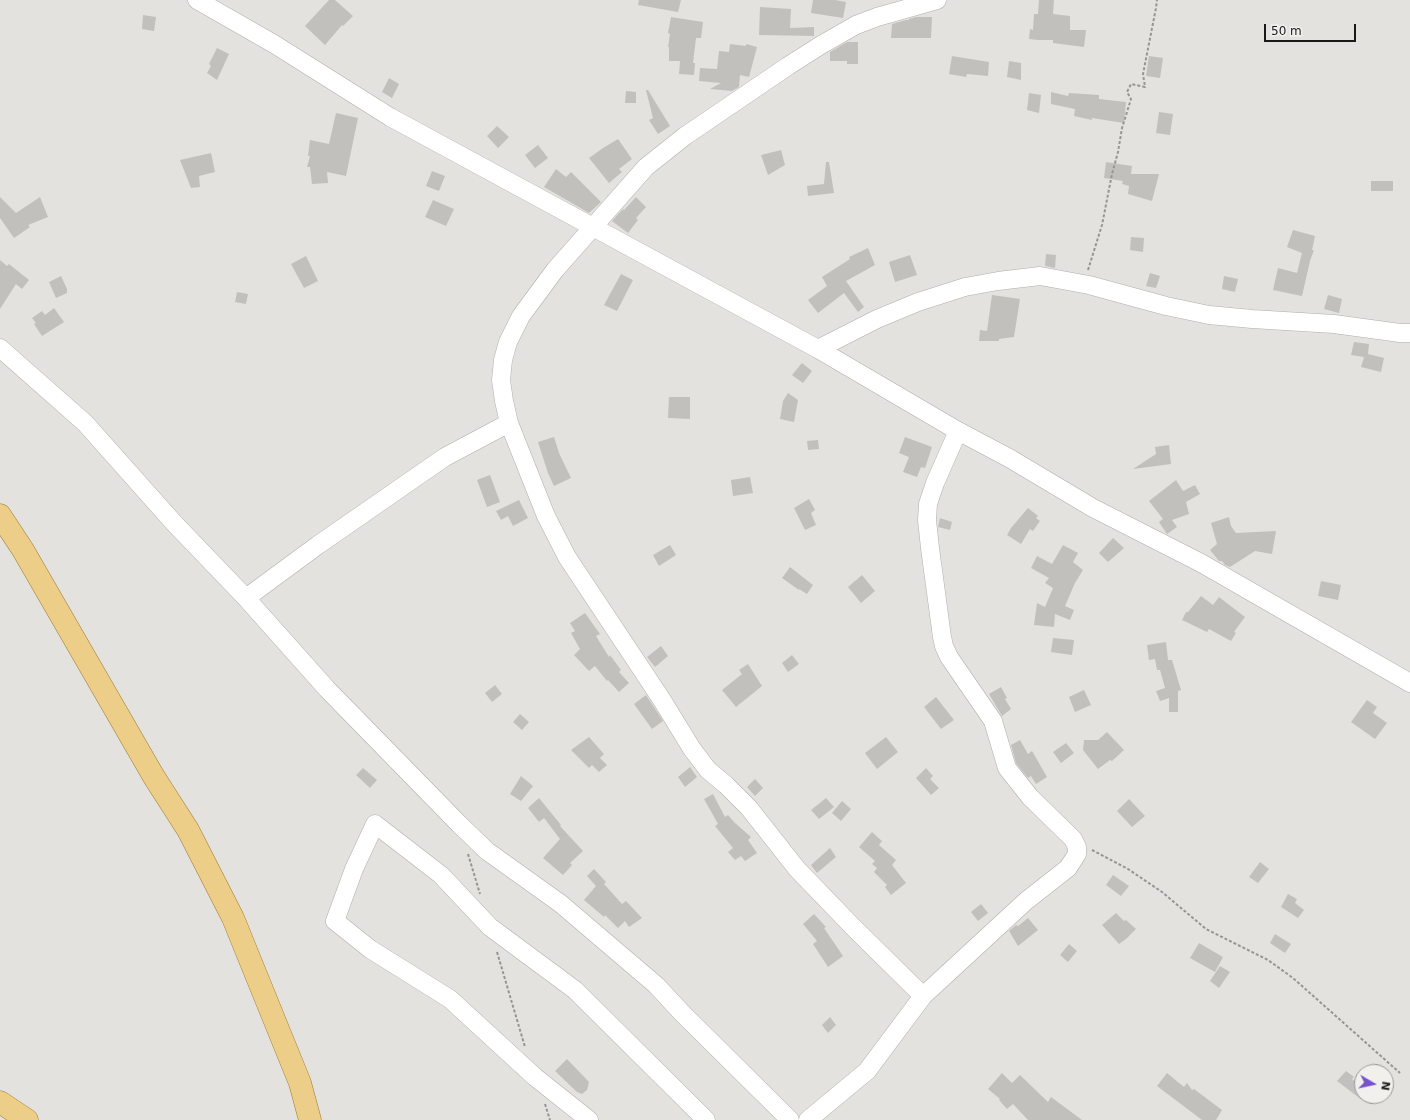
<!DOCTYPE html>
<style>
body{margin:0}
#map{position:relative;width:1410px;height:1120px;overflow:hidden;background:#e4e2df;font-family:"DejaVu Sans",sans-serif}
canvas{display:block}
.north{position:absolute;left:1354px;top:1064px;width:40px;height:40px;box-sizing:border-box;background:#f1f0ec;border:1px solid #9b9a97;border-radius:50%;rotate:99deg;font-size:11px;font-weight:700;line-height:16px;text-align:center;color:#191918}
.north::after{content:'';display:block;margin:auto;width:14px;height:18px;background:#7752cb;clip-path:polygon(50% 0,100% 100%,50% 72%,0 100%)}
.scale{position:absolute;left:1264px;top:24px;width:92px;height:18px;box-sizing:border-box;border:2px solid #191918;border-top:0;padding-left:5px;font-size:12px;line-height:14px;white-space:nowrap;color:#191918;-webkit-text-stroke:3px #f1f0ec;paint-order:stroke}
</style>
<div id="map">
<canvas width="1410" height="1120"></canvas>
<div class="north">N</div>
<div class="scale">50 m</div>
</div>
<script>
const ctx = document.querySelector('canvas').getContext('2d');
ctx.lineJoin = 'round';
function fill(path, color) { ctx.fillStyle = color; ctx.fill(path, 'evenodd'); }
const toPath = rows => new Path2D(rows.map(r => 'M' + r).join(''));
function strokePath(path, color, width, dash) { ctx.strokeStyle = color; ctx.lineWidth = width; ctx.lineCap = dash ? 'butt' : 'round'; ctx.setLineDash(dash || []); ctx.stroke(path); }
fill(toPath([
 [329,0,335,0,353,16,343,26,342,25,325,45,305,26],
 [639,0,681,0,678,12,638,5],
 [813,0,835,0,846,2,843,18,811,13],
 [1039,0,1054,0,1053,14,1070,16,1070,30,1086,30,1084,47,1053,43,1053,40,1038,40,1029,39,1030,29,1033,30,1034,14,1038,14],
 [760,7,791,9,790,28,814,27,814,36,759,35],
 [143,15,156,17,154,31,142,29],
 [671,17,703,22,701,38,696,38,693,63,695,63,694,75,679,74,680,61,669,61,669,47,668,47,670,34,668,33],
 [916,17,932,17,931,38,891,38,892,24,906,20,909,20,909,19],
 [847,42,858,42,858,64,847,64,847,61,830,61,830,52],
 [730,44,746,46,746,44,757,47,749,77,740,75,739,87,732,91,710,89,721,83,699,81,700,68,717,69,719,51,729,52],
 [217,48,229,54,217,80,207,73,211,66,209,64],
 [952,56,989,62,988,76,967,74,966,77,949,74],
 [1149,56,1163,58,1160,78,1146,76],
 [1009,61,1021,63,1021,80,1007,77],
 [389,78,399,84,392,98,382,92],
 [646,90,648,90,670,126,658,134,649,120,653,118],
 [626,91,636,92,636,103,625,103],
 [1051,92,1068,96,1069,93,1099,95,1099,99,1126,102,1124,123,1092,118,1092,120,1074,116,1075,109,1051,104],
 [1029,93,1041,95,1039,113,1027,110],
 [1159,112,1173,114,1170,135,1156,133],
 [336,113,358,118,346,176,327,172,328,183,312,184,310,167,307,167,310,156,308,156,310,140,329,144],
 [497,126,509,137,498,148,487,136],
 [618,139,632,159,619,169,622,172,609,183,589,158,603,148],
 [538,145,548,158,535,168,525,155],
 [781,150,785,165,768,175,761,155],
 [211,153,215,172,199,176,200,187,191,188,180,160],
 [826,162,829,162,834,193,808,196,807,186,824,184],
 [1106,162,1132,166,1131,174,1159,174,1152,201,1128,194,1129,186,1122,184,1123,181,1104,178],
 [556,169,566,177,571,172,601,202,589,213,544,187],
 [432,171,445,176,439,191,426,186],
 [1371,181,1393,181,1393,191,1371,191],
 [0,197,16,213,40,197,48,217,28,225,30,227,14,238,0,218],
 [636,197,646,207,636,218,638,220,628,233,612,221,623,209,624,210],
 [433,200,454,209,446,226,425,217],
 [1293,230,1315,236,1312,250,1314,250,1310,261,1302,296,1273,290,1278,268,1297,273,1302,253,1287,247],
 [1131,237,1144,238,1143,252,1130,250],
 [868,248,875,265,846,281,864,307,858,312,844,293,818,313,808,300,827,286,822,277,850,259,849,257],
 [1046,254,1056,255,1055,268,1045,266],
 [910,255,917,275,895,282,889,262],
 [306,256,318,281,304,288,291,264],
 [0,260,7,266,9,264,29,280,22,289,16,284,0,309],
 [1150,273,1160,276,1156,288,1146,286],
 [621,274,633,280,617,311,604,305],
 [61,276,67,289,67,293,56,298,49,282],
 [1224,276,1238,279,1235,292,1222,289],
 [237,292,248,294,246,304,235,302],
 [992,295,1020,299,1014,337,999,339,999,341,979,341,980,330,987,331],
 [1328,295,1342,299,1339,313,1324,309],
 [54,308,64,322,42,336,34,324,36,323,32,318,42,311,45,315],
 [1354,342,1369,344,1368,354,1384,358,1381,372,1361,367,1364,357,1351,355],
 [802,363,812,371,803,383,792,375],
 [788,393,798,400,794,422,780,419,783,401],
 [669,397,690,397,690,419,668,418],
 [554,437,559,453,571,478,554,486,548,473,538,442],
 [905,437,932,447,925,468,921,467,917,477,903,472,909,457,899,453],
 [818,440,819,449,808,450,807,441],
 [1169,445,1171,464,1133,469,1156,454,1155,447],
 [490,475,500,502,487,507,477,480],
 [750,477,753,493,733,496,731,480],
 [1176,480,1183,491,1195,485,1200,494,1186,502,1189,514,1172,520,1177,527,1167,534,1159,522,1163,519,1149,501],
 [809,499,815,510,811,513,816,525,805,530,794,508],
 [519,500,528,518,513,526,508,516,501,520,496,511],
 [1028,508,1038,516,1036,518,1040,521,1033,531,1030,529,1021,544,1007,535,1011,528],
 [1229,517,1231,526,1236,533,1276,531,1272,554,1255,551,1230,567,1225,565,1222,561,1219,561,1210,550,1217,544,1211,523],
 [940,518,952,522,950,530,938,527],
 [1113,538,1124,548,1108,562,1099,553],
 [670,545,676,555,659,566,653,555],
 [1063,545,1078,553,1073,562,1083,570,1075,583,1065,606,1074,610,1070,620,1055,614,1054,627,1034,625,1037,603,1045,607,1053,588,1045,583,1049,578,1031,568,1037,556,1052,564],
 [790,567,813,585,807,594,799,589,799,590,782,578],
 [862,575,875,591,861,603,848,587],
 [1321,581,1341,585,1338,600,1318,596],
 [1201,596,1213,605,1219,597,1245,617,1234,632,1236,633,1231,641,1209,629,1207,632,1182,620,1186,612,1188,612],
 [585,613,600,634,596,636,609,657,610,655,621,670,619,672,629,683,619,692,608,680,607,681,595,666,589,671,574,655,580,649,571,633,575,631,570,623],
 [1053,638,1074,640,1072,655,1051,652],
 [1166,642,1168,660,1172,660,1181,690,1178,691,1178,712,1169,712,1169,698,1160,701,1156,691,1165,688,1160,670,1157,670,1155,659,1149,660,1147,645],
 [661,646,668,656,655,667,647,657],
 [792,655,799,664,788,672,782,663],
 [748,664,762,686,736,707,722,690,742,674,739,670],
 [495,685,502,694,492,702,485,693],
 [1001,687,1007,698,1005,699,1011,709,1002,716,989,694],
 [1084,690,1091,705,1075,712,1069,697],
 [646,695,663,721,652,729,634,704],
 [936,697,954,720,941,729,924,707],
 [1367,700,1377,707,1373,713,1387,723,1375,739,1351,722],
 [520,714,529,722,522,730,513,722],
 [1107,732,1124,750,1112,761,1110,760,1098,769,1083,750,1084,740,1098,740],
 [589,737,604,754,600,758,607,765,599,772,592,765,589,768,571,750],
 [886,737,898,752,877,769,865,753],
 [1020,740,1028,754,1032,751,1047,777,1036,784,1031,776,1028,778,1016,763,1011,745],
 [1066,743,1074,753,1061,763,1053,752],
 [690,767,697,777,685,787,678,777],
 [363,768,377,780,370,788,356,775],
 [926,768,933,776,930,779,939,788,931,795,916,778],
 [521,776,533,786,521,801,510,794],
 [755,779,763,788,755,796,747,787],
 [713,794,725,817,728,815,735,823,751,837,748,840,757,853,745,861,741,856,735,860,728,852,733,848,715,826,718,824,704,799],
 [539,798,561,825,560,826,583,851,570,863,572,865,563,875,543,858,560,839,544,818,539,822,528,808],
 [826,798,834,807,819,819,811,810],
 [1129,799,1145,816,1132,827,1117,811],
 [842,801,851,809,841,821,832,813],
 [872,832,882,841,879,845,896,860,892,865,906,883,891,895,885,887,887,885,874,872,877,868,872,864,875,861,859,847],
 [830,848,836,857,817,873,811,865],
 [1260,862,1269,869,1258,883,1249,877],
 [594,869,606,882,604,884,622,904,626,901,642,918,629,927,625,921,618,928,605,915,604,917,584,900,596,886,587,876],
 [1113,875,1129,886,1121,896,1106,885],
 [1288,894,1297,899,1295,903,1304,910,1298,918,1281,907],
 [981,904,988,913,978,921,971,912],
 [1116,913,1124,921,1126,920,1136,929,1126,939,1119,944,1102,925],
 [814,914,826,927,824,928,843,956,828,967,813,944,817,941,803,924],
 [1028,918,1038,930,1018,946,1009,931,1016,925,1018,926],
 [1275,934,1291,944,1285,953,1270,943],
 [1199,943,1223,957,1215,972,1190,958],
 [1069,944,1077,951,1068,962,1060,955],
 [1220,966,1230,972,1219,988,1210,981],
 [830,1017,836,1025,828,1033,822,1025],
 [567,1059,589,1082,587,1090,582,1094,577,1092,555,1071],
 [1346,1071,1354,1077,1352,1079,1362,1087,1362,1100,1337,1081],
 [1002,1073,1012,1083,1020,1075,1048,1102,1051,1097,1082,1120,1028,1120,1013,1104,1007,1109,999,1100,1000,1099,988,1089],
 [1167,1073,1184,1087,1187,1083,1192,1090,1194,1089,1222,1110,1216,1120,1202,1120,1157,1086]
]), '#c1c0bd');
const minor = toPath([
 [197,0,274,44,390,117,818,349,958,431,1009,458,1093,508,1201,563,1410,683],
 [0,348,85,423,174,523,246,598,327,689,459,824,487,851,561,904,656,985,683,1014,790,1120],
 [818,349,877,319,918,302,965,287,998,281,1040,276,1089,285,1166,306,1209,315,1252,319,1334,324,1400,333,1410,333],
 [246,598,318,545,445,457,509,423],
 [923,996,854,928,797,869,749,808,726,785,708,770,692,749,662,700,567,557,546,516,509,423,504,401,501,380,503,360,508,342,521,316,555,270,646,167,685,136,788,66,821,45,856,25,877,17,937,0],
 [589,1120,535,1077,450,999,370,949,335,921,354,869,375,824,441,875,490,927,575,990,706,1120],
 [808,1120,867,1071,923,996,1026,901,1068,868,1077,854,1077,847,1073,839,1030,797,1007,768,993,721,949,657,944,646,942,637,930,548,927,520,928,504,935,483,958,431]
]);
const major = toPath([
 [0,515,23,550,154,777,188,830,233,918,300,1083,310,1120],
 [0,1102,27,1120]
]);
strokePath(minor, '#afaeaa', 19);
strokePath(major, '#9b792d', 23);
strokePath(toPath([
 [1088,270,1102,225,1112,174,1118,152,1122,128,1131,99,1127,92,1131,84,1145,87,1143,74,1156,8,1157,0],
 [1092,850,1128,869,1162,892,1206,929,1268,960,1293,978,1400,1073],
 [468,854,480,894],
 [497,952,525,1047],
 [545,1104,550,1120]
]), '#979593', 2, [3, 2]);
strokePath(minor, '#fff', 18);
strokePath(major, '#edce88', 22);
</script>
